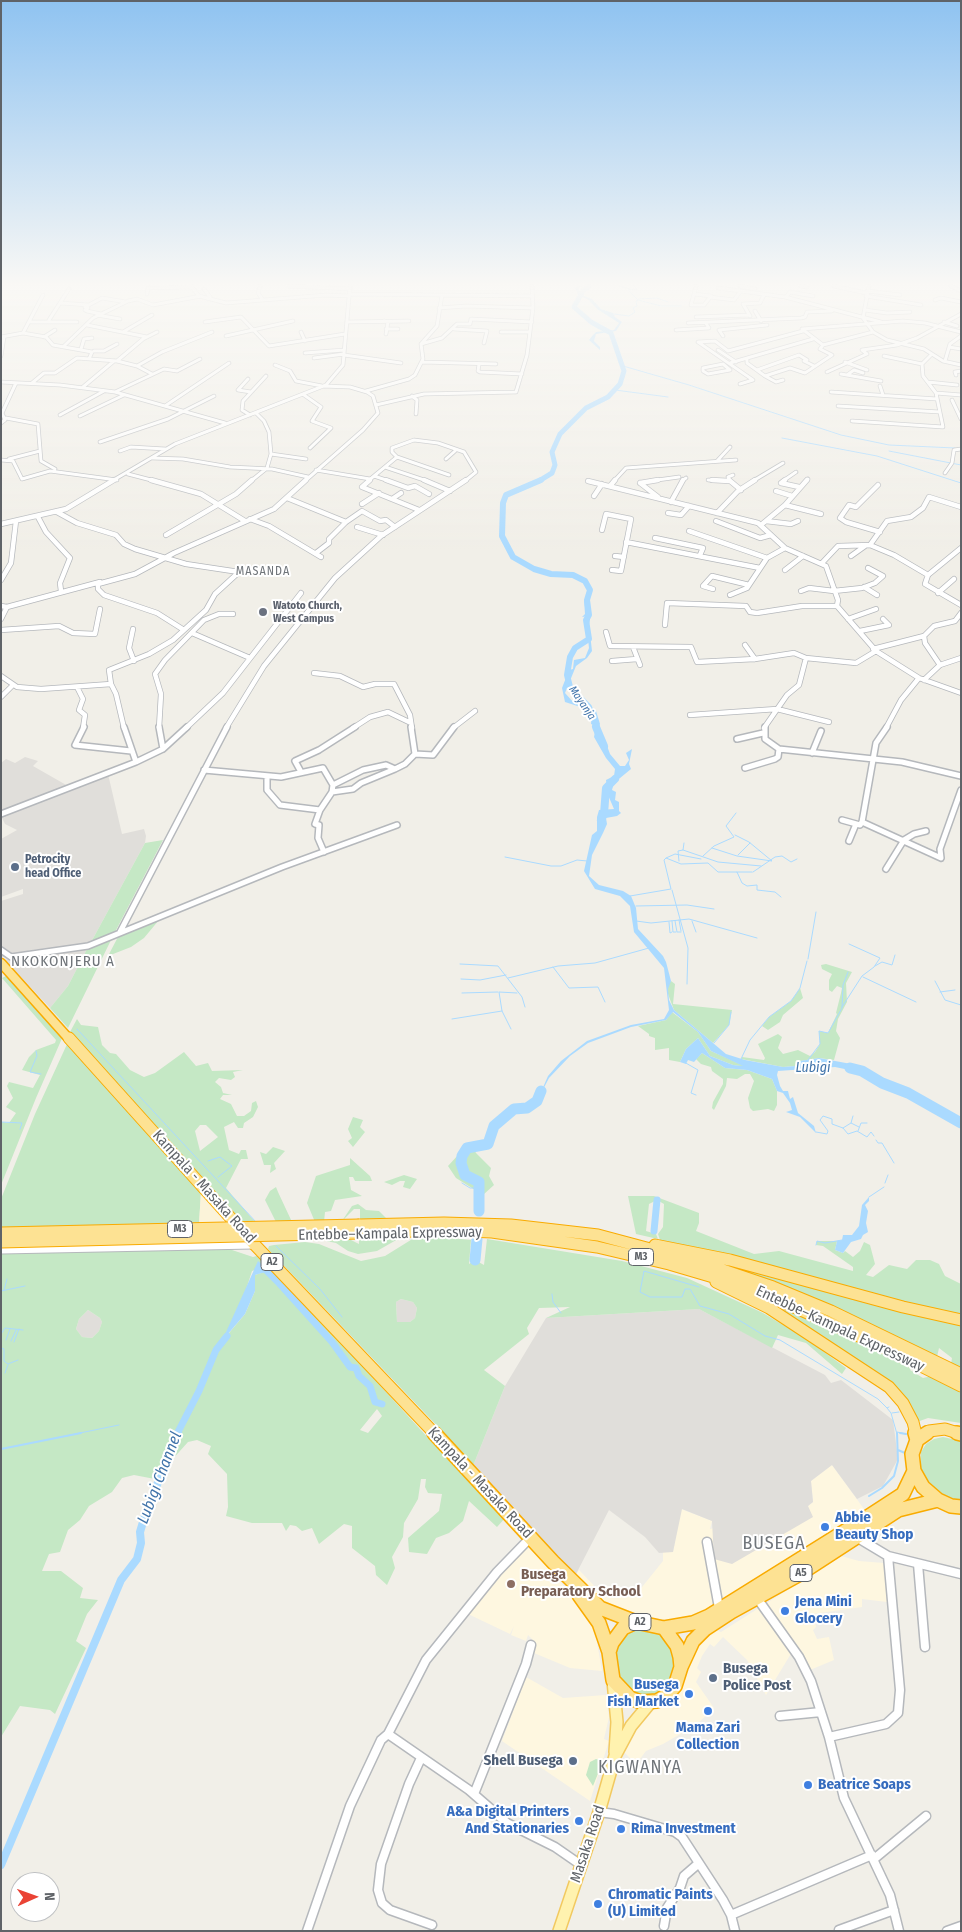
<!DOCTYPE html>
<meta charset="utf-8">
<style>
body{margin:0}
#map{position:relative;width:962px;height:1932px;overflow:hidden;background:#f1efe8;font-family:"Fira Sans Condensed",sans-serif}
canvas{display:block}
.frame{position:absolute;inset:0;border:2px solid #5f6368;pointer-events:none}
.north{position:absolute;left:10px;top:1872px;width:50px;height:50px;box-sizing:border-box;background:#fff;border:1px solid #bfc1c3;border-radius:50%;rotate:88deg;font-size:14px;font-weight:700;line-height:20px;text-align:center;color:#5f6368}
.north::after{content:'';display:block;margin:auto;width:18px;height:22px;background:#ea4335;clip-path:polygon(50% 0,100% 100%,50% 72%,0 100%)}
</style>
<div id="map">
<canvas width="962" height="1932"></canvas>
<div class="frame"></div>
<div class="north">N</div>
</div>
<script>
const ctx = document.querySelector('canvas').getContext('2d');
ctx.lineJoin = 'round';
function fill(path, color) { ctx.fillStyle = color; ctx.fill(path, 'evenodd'); }
const toPath = rows => new Path2D(rows.map(r => 'M' + r).join(''));
function strokePath(path, color, width, dash) { ctx.strokeStyle = color; ctx.lineWidth = width; ctx.lineCap = dash ? 'butt' : 'round'; ctx.setLineDash(dash || []); ctx.stroke(path); }
function drawText(font, color, halo, rows, align = 'center') {
  ctx.font = font + ' "Fira Sans Condensed",sans-serif'; ctx.lineWidth = 4; ctx.setLineDash([]); ctx.textBaseline = 'middle'; ctx.strokeStyle = halo; ctx.fillStyle = color; for (const [text, x, y, turn = 0] of rows) {
    ctx.save(); ctx.translate(x, y); ctx.rotate((+turn || 0) * Math.PI / 180); ctx.textAlign = isNaN(turn) ? turn : align; if (halo) ctx.strokeText(text, 0, 0); ctx.fillText(text, 0, 0); ctx.restore();
  }
}
fill(toPath([
 [832,1465,864,1509,709,1609,697,1614,672,1621,634,1615,604,1606,574,1578,579,1570,602,1594,634,1597,663,1561,663,1552,673,1552,681,1509,712,1521,710,1529,808,1506,813,1502,811,1481],
 [526,1544,549,1567,591,1622,595,1631,602,1671,570,1668,534,1653,532,1650,534,1641,528,1635,526,1641,511,1635,514,1626,510,1634,468,1614],
 [841,1556,859,1561,884,1563,887,1602,862,1599,862,1607,813,1614,816,1627,813,1630,817,1639,829,1637,834,1660,810,1670,795,1647,766,1695,747,1660,723,1637,714,1647,710,1644,702,1656,697,1668,701,1672,696,1682,714,1708,696,1725,663,1744,646,1751,636,1764,623,1751,635,1728,652,1711,669,1700,698,1644,714,1629,721,1632],
 [526,1677,563,1698,606,1695,609,1717,604,1739,609,1741,590,1801,502,1741]
]), '#fef7e0');
fill(toPath([
 [25,757,38,761,33,766,68,786,1,812,1,763,6,759,15,763],
 [108,774,122,834,144,829,146,836,145,843,90,944,32,950,2,957,1,901,23,894,23,889,1,897,1,839,17,830,5,824,1,816],
 [87,949,68,986,50,1008,5,960,30,955],
 [401,1299,413,1302,417,1308,415,1318,410,1322,397,1322,396,1302],
 [699,1309,825,1375,831,1383,841,1380,893,1420,898,1459,883,1486,857,1499,832,1465,811,1481,813,1502,808,1506,813,1517,732,1564,714,1559,712,1521,682,1509,673,1552,659,1553,645,1537,609,1510,574,1578,469,1476,505,1386,546,1318],
 [88,1310,100,1318,102,1322,99,1331,92,1338,82,1337,76,1329,79,1319]
]), '#e0deda');
fill(toPath([
 [163,840,115,932,90,944,145,843],
 [159,920,144,938,131,947,108,956,119,935],
 [112,938,68,1028,50,1008,68,986,87,949],
 [826,964,852,972,846,983,847,1002,838,1019,836,1031,840,1038,834,1060,819,1058,800,1061,796,1066,783,1067,741,1059,742,1057,764,1060,765,1058,758,1044,778,1034,782,1037,778,1048,783,1054,798,1050,810,1056,815,1052,820,1044,819,1031,828,1033,837,1014,836,1013,841,993,842,988,837,986,832,992,829,990,829,980,832,974,822,969,821,965],
 [8,975,63,1036,36,1098,1,1185,1,1124,2,1122,9,1123,16,1113,6,1107,13,1098,7,1086,9,1082,33,1088,40,1075,22,1070,29,1057,36,1050,55,1043,56,1040,2,978],
 [671,981,675,984,673,1004,732,1010,729,1025,713,1043,674,1010,668,994,668,984],
 [800,988,803,998,783,1015,780,1022,768,1030,762,1026,769,1017,791,1001],
 [672,1012,698,1032,711,1051,747,1067,733,1065,710,1056,698,1038,686,1049,680,1062,669,1060,669,1048,655,1050,655,1038,649,1036,649,1034,638,1026,666,1020],
 [77,1019,81,1025,98,1027,102,1045,110,1053,116,1054,130,1070,144,1077,155,1073,184,1052,196,1066,208,1063,212,1071,243,1070,233,1072,235,1077,231,1080,219,1078,215,1082,221,1087,223,1093,232,1095,223,1095,220,1099,231,1104,237,1116,244,1116,251,1111,252,1103,256,1101,258,1107,253,1117,244,1123,243,1128,238,1128,234,1122,224,1127,229,1150,239,1154,241,1150,246,1150,248,1159,241,1159,226,1188,256,1223,241,1223,86,1051,70,1032],
 [200,1125,206,1125,218,1137,200,1151,195,1131],
 [68,1042,201,1192,199,1224,1,1228,1,1199,35,1114],
 [702,1053,725,1068,747,1070,772,1079,777,1091,777,1105,774,1111,768,1109,753,1111,750,1108,748,1098,754,1081,750,1074,745,1074,737,1079,727,1078,726,1086,714,1110,712,1108,713,1102,723,1084,723,1079,712,1071,711,1067,701,1064,696,1059],
 [353,1117,363,1120,360,1127,365,1132,353,1147,348,1141,352,1138,348,1129],
 [470,1142,476,1153,491,1168,489,1176,494,1185,483,1195,456,1178,448,1166],
 [273,1147,285,1151,274,1163,276,1169,270,1173,271,1165,264,1165,260,1152,266,1154],
 [350,1158,370,1176,372,1181,355,1181,353,1177,349,1177,351,1190,362,1196,335,1200,331,1211,325,1212,324,1222,315,1222,307,1203,316,1176,350,1165],
 [404,1175,417,1179,410,1189,403,1187,405,1181,400,1181,392,1185,384,1182],
 [276,1187,278,1192,292,1222,276,1222,265,1200,270,1191],
 [628,1196,654,1196,699,1213,699,1223,696,1231,754,1254,779,1251,853,1271,853,1267,823,1246,816,1245,817,1241,837,1241,835,1250,843,1253,845,1251,853,1257,860,1251,864,1242,870,1245,875,1264,866,1275,873,1277,889,1265,907,1269,916,1260,930,1260,939,1264,945,1276,961,1284,961,1317,660,1240,658,1234,663,1227,664,1204,657,1200,649,1204,646,1231,656,1234,658,1239,636,1234],
 [358,1204,366,1210,379,1211,387,1219,360,1220,360,1209,354,1209,342,1221,352,1206],
 [427,1236,471,1240,469,1264,475,1260,484,1265,487,1239,622,1261,687,1278,763,1313,805,1338,846,1368,842,1374,806,1343,778,1335,772,1348,699,1309,546,1318,570,1307,539,1308,527,1328,529,1334,484,1370,505,1386,469,1476,444,1433,268,1249,269,1246,274,1245,305,1242,319,1244,361,1261,385,1256,414,1238],
 [401,1299,413,1302,417,1308,415,1318,410,1322,397,1322,396,1302],
 [347,1238,359,1244,359,1240,398,1239,377,1251,358,1254,348,1251,336,1243,316,1239],
 [223,1247,253,1257,260,1255,431,1441,506,1517,497,1527,469,1501,463,1521,449,1533,436,1538,427,1554,409,1552,408,1538,439,1511,442,1494,428,1493,425,1487,426,1479,421,1479,418,1499,404,1523,403,1537,392,1557,395,1568,387,1585,376,1575,375,1566,352,1548,352,1526,344,1524,319,1544,312,1528,302,1531,296,1526,290,1525,286,1531,282,1523,252,1523,226,1516,228,1507,227,1474,208,1454,211,1446,197,1440,188,1442,171,1461,167,1461,160,1480,134,1475,122,1478,112,1492,89,1506,80,1520,68,1530,60,1552,49,1554,42,1571,61,1571,83,1588,80,1598,98,1600,87,1614,76,1641,86,1648,55,1714,50,1710,20,1706,1,1737,1,1252],
 [265,1267,264,1272,255,1275,255,1291,245,1314,224,1339,244,1296,252,1271],
 [88,1310,100,1318,102,1322,99,1331,92,1338,82,1337,76,1329,79,1319],
 [377,1409,382,1416,368,1433,360,1430],
 [741,1267,961,1324,961,1369,951,1364,952,1358,939,1348,937,1357,781,1284,740,1270],
 [748,1292,879,1349,912,1366,910,1370,923,1378,932,1376,961,1391,961,1423,928,1418,917,1422,908,1400,882,1375],
 [943,1437,961,1441,961,1504,932,1491,920,1472,921,1452,926,1444,934,1439],
 [637,1628,660,1632,675,1654,675,1674,665,1690,654,1695,640,1695,631,1690,618,1675,614,1654,622,1636],
 [596,1759,603,1761,593,1786,586,1775,590,1762]
]), '#c5e8c5');
fill(toPath([
 [201,1192,228,1224,199,1224]
]), '#fbf3d9');
fill(toPath([
 [579,286,582,286,578,288,582,295,592,299,601,309,613,313,615,317,622,322,616,331,596,334,594,341,600,347,600,350,589,340,593,335,596,332,614,330,619,323,597,309,589,300,578,295,575,288],
 [590,592,588,603,591,614,589,625,592,651,587,658,576,666,565,693,574,703,596,711,600,724,597,733,606,743,610,754,620,766,625,766,629,760,626,753,632,749,629,764,631,769,614,783,612,790,616,792,615,800,619,802,619,811,621,813,617,816,606,818,607,824,603,833,592,855,589,876,599,885,623,891,631,896,636,908,638,929,663,956,666,962,671,981,668,989,669,1000,674,1010,726,1054,745,1060,783,1067,796,1066,800,1061,819,1058,862,1066,859,1072,835,1067,778,1071,777,1075,780,1086,783,1091,788,1091,790,1099,793,1097,798,1113,814,1126,816,1133,800,1117,786,1112,792,1110,790,1103,783,1093,777,1091,772,1079,747,1070,725,1068,702,1053,694,1062,688,1060,686,1064,680,1062,686,1049,698,1038,710,1056,733,1065,743,1066,711,1051,698,1032,673,1012,666,1020,631,1027,588,1043,570,1056,549,1078,537,1101,548,1076,561,1061,587,1041,631,1025,664,1019,669,1010,664,968,634,932,630,906,620,896,595,889,584,871,592,835,597,831,597,817,599,810,614,809,608,795,606,780,614,776,615,769,606,758,594,737,596,726,591,724,593,711,565,702,562,688,569,670,573,669,574,660,585,658,589,648,586,621,588,616,582,617,585,614,584,600,588,599],
 [869,1197,869,1201,865,1205,868,1211,866,1223,868,1232,863,1235,861,1239,851,1242,843,1253,835,1250,837,1241,842,1240,843,1235,852,1235,859,1226,862,1205],
 [258,1261,265,1267,264,1272,255,1275,255,1291,245,1314,222,1341]
]), '#aadaff');
strokePath(toPath([
 [620,286,629,289],
 [639,299,657,298,668,302],
 [638,300,661,306,681,306],
 [614,314,629,316,635,312,633,308,637,306,636,301,638,300,628,290,637,289,634,286],
 [623,366,689,385,841,435,889,445,955,448],
 [615,390,668,397],
 [782,438,877,456,961,483],
 [889,451,961,465],
 [712,848,737,856,772,861,749,842,735,835],
 [683,850,718,862,761,866],
 [738,855,750,843],
 [703,856,714,846,734,837,726,826,736,813],
 [505,857,551,866,561,866,577,860,587,861],
 [666,858,675,854,701,859],
 [679,861,678,851,683,850,684,843],
 [737,872,752,872],
 [753,872,775,857,782,856,791,862,797,859],
 [672,890,688,948,687,984],
 [630,896,671,889,664,860,666,858,681,864,708,863,718,872,737,872,742,883,747,886,757,885,757,890,775,892,781,897],
 [636,906,687,905,714,909],
 [679,920,681,931],
 [636,921,651,923,689,919,757,938],
 [672,921,673,932,676,932],
 [675,921,677,932,681,932],
 [692,921,696,932],
 [669,922,670,933,672,932],
 [808,959,816,912],
 [460,964,498,966,522,997,525,1007],
 [875,966,882,962,892,965,895,955],
 [553,967,569,988,598,987,605,1002],
 [863,977,916,1002],
 [508,978,558,966,595,963,649,948],
 [461,979,480,980,506,975],
 [935,981,945,1000,961,1005],
 [940,992,955,990],
 [462,993,498,992],
 [842,1007,862,976,874,967,880,958,849,944],
 [452,1019,502,1011],
 [77,1029,256,1222],
 [511,1029,502,1011,499,992,517,993],
 [714,1043,729,1025,731,1012],
 [36,1051,37,1056,30,1072,41,1074],
 [741,1059,750,1040,769,1017,791,1001,796,994,800,988,807,961],
 [808,1060,820,1044,819,1031,828,1033,842,1008,843,985,848,972],
 [684,1062,698,1070,691,1093,696,1095],
 [853,1116,851,1123,859,1127],
 [1,1122,22,1123,20,1129],
 [843,1128,851,1123],
 [858,1131,861,1123,867,1123],
 [816,1132,827,1134,828,1131,820,1120,823,1116,832,1119,832,1124,843,1128,848,1134,857,1131,867,1137,871,1132,874,1136],
 [876,1140,878,1143,882,1143,894,1163],
 [208,1161,220,1157,232,1166,218,1177],
 [462,1183,470,1188,481,1188],
 [885,1183,888,1175],
 [869,1197,884,1187],
 [816,1245,817,1241,825,1243,842,1240],
 [276,1246,320,1289,342,1317],
 [699,1287,644,1271,640,1292,650,1297,682,1297,685,1289,690,1289,700,1306,729,1314,765,1336,780,1340,878,1399,887,1408,889,1407],
 [4,1290,7,1279],
 [1,1291,25,1286],
 [552,1294,553,1302,561,1313],
 [1,1334,5,1328,23,1330],
 [6,1340,10,1329],
 [11,1341,16,1330],
 [14,1342,19,1329],
 [1,1348,4,1349,4,1361,8,1364,18,1360],
 [5,1373,8,1365],
 [887,1408,891,1413,897,1434],
 [892,1413,899,1412],
 [897,1432,906,1434],
 [75,1434,119,1425]
]), '#aadaff', 1);
strokePath(toPath([
 [900,1433,906,1434],
 [1,1449,81,1433],
 [898,1450,905,1453],
 [869,1496,882,1488,894,1476,898,1461,897,1433]
]), '#aadaff', 2);
strokePath(toPath([
 [654,1231,657,1200],
 [258,1270,265,1269,278,1282,332,1342,350,1367,356,1368,359,1376,370,1386,375,1402,382,1404],
 [177,1434,199,1391,216,1350,227,1336]
]), '#aadaff', 7);
strokePath(toPath([
 [1,1865,121,1580,137,1559,141,1543,140,1532,146,1512,178,1433]
]), '#aadaff', 8);
strokePath(toPath([
 [539,481,552,473,555,465,552,452,560,434,586,408,608,397,620,384,624,371,611,333,591,322,574,307,583,291,589,286]
]), '#aadaff', 5);
strokePath(toPath([
 [541,480,506,495,503,503,502,536,513,557,534,569,551,574,573,575,585,581,590,590,587,600,589,615,586,620,589,639,575,648,570,657,567,675,570,687,589,707,597,728]
]), '#aadaff', 6);
strokePath(toPath([
 [596,727,604,746],
 [601,820,604,814,606,788,615,779]
]), '#aadaff', 8);
strokePath(toPath([
 [850,1068,862,1071,882,1083,908,1093,961,1123],
 [479,1211,479,1182,465,1175,461,1163,462,1156,467,1148,488,1144,494,1126,514,1109,527,1108,537,1101,541,1091],
 [475,1260,477,1239]
]), '#aadaff', 11);
const minorFar4 = toPath([
 [191,286,199,296,226,303,326,295,349,296],
 [260,286,258,293,263,300],
 [289,286,350,289],
 [696,286,691,305,704,305,711,296],
 [740,286,755,289],
 [801,286,807,287],
 [834,286,866,293],
 [869,286,863,318,873,332,887,340,924,349,943,361,961,365],
 [951,286,961,291],
 [718,288,785,297,881,322],
 [204,289,210,297,208,299],
 [867,291,900,295],
 [147,294,148,288,192,287],
 [350,294,442,295,437,326,421,344,423,359,415,375,409,379,366,391],
 [694,294,711,296],
 [442,295,533,296],
 [866,296,921,305],
 [710,297,734,300,740,292],
 [786,297,790,292,813,296],
 [935,300,941,298,961,302],
 [60,303,89,305],
 [439,308,466,306,533,308],
 [865,310,887,313,910,312],
 [755,311,761,321],
 [101,314,87,311,85,310,88,308,85,307,102,298,126,302],
 [97,315,120,319],
 [750,316,743,304,760,303,764,295],
 [696,317,749,315],
 [49,320,69,289],
 [384,321,388,322,386,334],
 [31,322,77,322],
 [205,322,241,317,269,346,345,334],
 [347,322,409,321],
 [944,322,957,326],
 [688,323,801,318,805,317,807,312,832,311],
 [87,325,147,337],
 [386,329,398,329],
 [454,329,487,331,484,343],
 [802,329,903,321,925,323,961,332],
 [802,329,823,345],
 [676,330,709,328,705,322],
 [123,332,152,315],
 [301,332,305,341],
 [501,332,529,332],
 [23,333,43,295],
 [226,336,293,321],
 [723,336,719,330,767,325],
 [1,337,23,333,46,337,53,345,92,352,89,359],
 [44,337,55,330],
 [421,344,442,338,457,324,470,324,471,319,532,322],
 [823,345,873,332],
 [64,346,93,318,128,301,137,299,153,305,201,296],
 [949,347,961,349],
 [81,349,84,339,92,338],
 [718,350,736,362],
 [94,351,104,351,117,344],
 [305,353,344,350],
 [932,354,922,364,923,376,936,393,961,395],
 [344,355,401,363],
 [1,356,4,337],
 [884,356,922,364],
 [314,358,344,354],
 [747,358,747,363,765,376,776,382,783,380],
 [945,361,950,344,961,336],
 [422,362,496,364],
 [845,362,867,370],
 [730,363,813,339],
 [479,364,478,371,480,372,522,374],
 [723,364,730,370,708,374,703,371,703,368,723,364],
 [275,365,290,371,296,381,322,386,350,387,367,392,373,396,378,413,363,430,305,481],
 [137,366,162,352,212,332],
 [757,370,799,355,807,360,804,361,814,366],
 [827,372,867,354,862,350,897,345,917,338,961,314],
 [152,374,137,366,117,361,143,339,157,332],
 [841,374,881,381],
 [847,375,854,370,863,373],
 [956,375,955,372,961,371],
 [765,376,790,368,805,373,832,355,820,349,823,345],
 [248,379,238,390,251,392],
 [1,382,60,385,115,392,225,423],
 [928,382,957,385],
 [32,383,44,373,55,373,77,358,117,361],
 [740,384,753,380,698,342,715,341,728,351,803,331],
 [880,386,883,395],
 [83,387,114,361],
 [115,392,164,369,177,371,200,359],
 [831,392,937,399],
 [304,395,321,407,312,421,331,428,310,448],
 [412,396,417,400,416,414],
 [952,400,961,419],
 [376,405,424,394,516,392,527,355,533,308,532,286],
 [165,406,229,363],
 [838,406,940,412],
 [60,415,104,391],
 [250,415,242,410,243,401,266,376],
 [80,416,124,395],
 [6,418,38,424,41,461,55,469],
 [852,421,943,427,936,393],
 [1,423,5,420,2,413,16,383],
 [100,442,168,419,214,396],
 [120,451,131,447,165,449],
 [271,454,306,459],
 [152,458,183,459,230,467,272,469,308,477],
 [9,459,40,451],
 [446,459,455,451],
 [1,460,13,461,22,479,50,471,117,480],
 [717,461,730,447],
 [385,467,427,481],
 [316,470,370,479],
 [945,473,952,463,954,450,961,449],
 [128,474,155,481],
 [449,475,397,457,392,452,392,448,414,440,438,443,464,452,476,472,465,481],
 [374,476,389,481],
 [708,480,729,481],
 [112,481,175,444,326,385,343,365,350,286],
 [251,481,267,468,271,454,269,432,264,421,256,413],
 [368,481,397,457],
 [614,481,626,468,736,460],
 [650,481,679,477],
 [682,481,686,478],
 [730,481,728,477,733,475],
 [753,481,783,463],
 [783,481,796,472],
 [806,481,808,479]
]);
const minorFar3 = toPath([
 [151,480,201,494,245,521],
 [370,480,362,487,419,510],
 [386,480,408,488,415,486,429,494],
 [424,480,450,491],
 [712,480,729,481],
 [729,480,741,490],
 [588,481,758,523,785,548,826,566,838,600,837,606,876,651,919,678,961,693],
 [640,483,658,480],
 [640,483,658,497],
 [781,483,799,487],
 [781,483,785,480],
 [878,485,856,507,849,505,840,518,846,522,880,532],
 [610,486,615,480],
 [776,491,792,496],
 [594,496,602,484],
 [287,498,346,522],
 [392,499,401,493],
 [671,502,683,480],
 [362,504,379,493],
 [785,505,821,514],
 [57,512,77,523,116,535,124,544,135,549,186,564,239,572,215,594,206,610,173,640,149,654,109,670,111,684],
 [668,513,681,515,689,506],
 [717,513,738,491,755,480],
 [38,517,46,532,70,558,60,583,61,591],
 [250,519,269,526,321,557],
 [716,521,760,538,771,535],
 [766,521,791,524,798,521],
 [1,524,66,509,114,480],
 [761,525,785,505,807,480],
 [357,527,383,535],
 [602,530,606,514,631,519,621,571,612,570],
 [689,531,767,558],
 [166,535,236,494,252,480],
 [655,538,703,548,700,555],
 [626,542,760,568],
 [870,545,894,555,928,575,925,584,961,605],
 [316,553,329,543,329,539,346,522,362,511,380,521,386,520,395,527],
 [615,556,624,557],
 [851,556,865,546],
 [822,563,838,546,870,545,887,521,911,517,923,508,929,497,961,507],
 [785,570,803,556],
 [928,575,961,548],
 [1,580,11,563,16,521],
 [864,587,877,595],
 [713,589,703,586,712,576,749,585],
 [801,591,809,588,834,591,862,588,875,583,883,576,868,568],
 [938,593,954,579],
 [730,595,747,588,767,558,785,548],
 [1,606,7,607,100,582],
 [1,619,7,607],
 [848,619,876,609],
 [665,625,667,603,746,606,750,612,757,613,802,606,837,606],
 [133,629,129,648,134,661],
 [1,630,59,626,73,633,95,634,100,609],
 [184,630,157,613,104,595,98,589,98,584,135,574,174,553,274,509,306,480],
 [860,631,889,625,883,619],
 [606,632,610,646,691,647,697,662,755,659,794,653,806,658,856,663,876,651],
 [192,633,250,658],
 [745,645,755,659],
 [633,647,640,665],
 [873,649,924,636],
 [612,661,637,659],
 [940,665,961,658],
 [314,673,340,676,363,687,375,684,394,684,410,715,412,728],
 [1,676,17,687,41,689,111,684,116,694,124,728],
 [924,680,940,665,925,643,924,636,934,626,955,621,961,613],
 [77,687,83,699,79,710,85,715,83,728],
 [1,697,13,685],
 [690,715,777,709,829,722],
 [159,728,161,694,155,674,165,660,204,620,219,614,233,614],
 [186,728,223,693,301,593],
 [226,728,264,666,335,578,381,536,466,480],
 [353,728,370,717,388,712,411,723],
 [453,728,475,711],
 [764,728,787,695,799,685,806,658],
 [886,728,901,700,919,678]
]);
const minorFar2 = toPath([
 [84,727,75,745,131,751],
 [124,727,136,762],
 [411,727,415,754,433,755,454,727],
 [765,727,765,739,779,749,902,762,961,776],
 [737,739,763,733],
 [163,749,187,727],
 [812,753,821,731],
 [386,765,395,769,361,783,353,789,332,792,333,785,363,770,386,765],
 [745,768,775,759,778,757,779,749],
 [395,769,405,764,415,754],
 [204,770,281,777,323,768,333,785],
 [301,772,295,761,319,750,355,727],
 [267,776,267,790,280,805,320,810,332,792],
 [320,810,315,824,319,825,318,838,324,852],
 [1,814,136,762,163,749,159,727],
 [842,820,860,825,862,822,941,858,940,849,961,790],
 [862,822,876,743,887,727],
 [849,841,856,824],
 [886,869,904,840,914,834,926,831],
 [120,932,227,727],
 [1,950,11,957,88,946,282,867,397,825]
]);
const minorFar1 = toPath([
 [1,1250,253,1245]
]);
const minor = toPath([
 [858,1538,888,1556,961,1574],
 [707,1542,719,1608],
 [918,1564,925,1647],
 [757,1598,799,1657,811,1681,829,1737,844,1798,890,1895,899,1931],
 [780,1716,821,1712],
 [388,1734,426,1660,497,1572,531,1537],
 [829,1737,886,1724,898,1713,900,1690,888,1556],
 [421,1758,409,1784,381,1864,378,1890,382,1903,390,1910,432,1925],
 [474,1794,526,1664,531,1645],
 [599,1812,614,1814,675,1832,682,1837,723,1900,731,1915,735,1931],
 [874,1859,926,1816],
 [731,1915,872,1855],
 [664,1926,667,1908,680,1888,684,1876,699,1863],
 [839,1930,894,1910],
 [307,1931,350,1806,381,1740,388,1734,469,1790,507,1823,555,1847,581,1865],
 [947,1931,961,1926]
]);
const major = toPath([
 [613,1681,617,1722,615,1752],
 [559,1931,599,1812,615,1756,631,1726,650,1703]
]);
const highwayFar2 = toPath([
 [1,963,70,1040]
]);
const highwayFar1 = toPath([
 [69,1038,254,1244,435,1434],
 [359,1225,444,1223,511,1225,598,1235,699,1262,773,1287,831,1311,961,1374],
 [359,1233,442,1230,492,1232,597,1247,669,1264,754,1289,881,1346,961,1386],
 [655,1245,730,1260,903,1307,961,1320],
 [716,1282,769,1308,889,1387,903,1403,913,1422,916,1434],
 [925,1434,929,1431,945,1429,961,1434]
]);
const highway = toPath([
 [434,1433,553,1562,600,1608,636,1622],
 [915,1433,917,1440],
 [927,1433,917,1440,912,1454,914,1471,923,1487,938,1500,951,1506,961,1507],
 [957,1433,961,1434],
 [579,1595,599,1623,609,1652],
 [636,1622,664,1628,677,1646,680,1657,681,1667,675,1686,667,1695,657,1701,641,1702,630,1698,613,1680,609,1652,612,1643,623,1628,636,1622],
 [664,1628,693,1623,709,1616,866,1518,903,1494,914,1471],
 [681,1667,693,1641,705,1629,731,1612,798,1575,898,1510,938,1500]
]);
strokePath(minorFar4, '#b5b8bc', 4.5);
strokePath(minorFar3, '#b5b8bc', 6);
strokePath(minorFar2, '#b5b8bc', 8);
strokePath(minorFar1, '#b5b8bc', 9);
strokePath(minor, '#b5b8bc', 11);
strokePath(major, '#f2c960', 14);
strokePath(highwayFar2, '#f9ab00', 11);
strokePath(highwayFar1, '#f9ab00', 13);
strokePath(highway, '#f9ab00', 16);
strokePath(minorFar4, '#fff', 3);
strokePath(minorFar3, '#fff', 4.5);
strokePath(minorFar2, '#fff', 5);
strokePath(minorFar1, '#fff', 7);
strokePath(minor, '#fff', 8);
strokePath(major, '#fff2af', 11);
strokePath(highwayFar2, '#fde293', 8);
strokePath(highwayFar1, '#fde293', 11);
strokePath(highway, '#fde293', 13);
const highwayBridge = toPath([
 [1,1233,359,1225],
 [1,1242,359,1233]
]);
strokePath(highwayBridge, '#f9ab00', 13, []);
strokePath(highwayBridge, '#fde293', 11);
const sky = ctx.createLinearGradient(0, 0, 0, 556);
sky.addColorStop(0, '#8fc3f1');
sky.addColorStop(0.51, '#f9f8f5');
sky.addColorStop(1, '#f9f8f500');
ctx.fillStyle = sky;
ctx.fillRect(0, 0, 962, 556);
for (const [x, y, r, color] of [
 [263,612,5,"#6b7280"],
 [15,867,5,"#5c6f8a"],
 [825,1527,5,"#3f7fe0"],
 [511,1584,5,"#8d6e63"],
 [785,1611,5,"#3f7fe0"],
 [713,1678,5,"#5c6f8a"],
 [689,1694,5,"#3f7fe0"],
 [708,1711,5,"#3f7fe0"],
 [573,1761,5,"#5c6f8a"],
 [808,1785,5,"#3f7fe0"],
 [579,1821,5,"#3f7fe0"],
 [621,1829,5,"#3f7fe0"],
 [598,1904,5,"#3f7fe0"]
]) { const dot = new Path2D(); dot.arc(x, y, r, 0, 2 * Math.PI); ctx.fillStyle = color; ctx.fill(dot); strokePath(dot, '#fff', 2); }
drawText('bold 11px', '#5b616d', '#fff', [
 ["Watoto Church,",273,606],
 ["West Campus",273,619]
], 'left');
drawText('italic 11px', '#4174aa', '#fff', [
 ["Mayanja",582,703,56]
]);
for (const [x, y, w] of [
 [180,1229,25],
 [641,1257,25],
 [272,1262,22],
 [801,1573,22],
 [640,1622,22]
]) { const box = new Path2D(); box.roundRect(x - w / 2, y - 8.5, w, 17, 4); ctx.fillStyle = '#fff'; ctx.fill(box); strokePath(box, '#5f6368', 1); }
drawText('bold 11px', '#5f6368', null, [
 ["M3",180,1229],
 ["M3",641,1257],
 ["A2",272,1262],
 ["A5",801,1573],
 ["A2",640,1622]
]);
ctx.letterSpacing = '1px';
drawText('12px', '#70757a', '#fff', [
 ["MASANDA",263,572]
]);
ctx.letterSpacing = '0px';
drawText('bold 12px', '#4e5e75', '#fff', [
 ["Petrocity",25,860],
 ["head Office",25,874]
], 'left');
drawText('italic 14px', '#4174aa', '#fff', [
 ["Lubigi",813,1068]
]);
ctx.letterSpacing = '1px';
drawText('15px', '#70757a', '#fff', [
 ["NKOKONJERU A",63,962]
]);
ctx.letterSpacing = '0px';
drawText('15px', '#5f6368', '#fff', [
 ["Kampala - Masaka Road",204,1187,48],
 ["Entebbe–Kampala Expressway",390,1234,-1],
 ["Entebbe–Kampala Expressway",840,1329,25],
 ["Kampala - Masaka Road",480,1483,47],
 ["Masaka Road",588,1844,-72]
]);
drawText('bold 15px', '#366cbe', '#fff', [
 ["Abbie",835,1518],
 ["Beauty Shop",835,1535],
 ["Jena Mini",795,1602],
 ["Glocery",795,1619],
 ["Busega",679,1685,"right"],
 ["Fish Market",679,1702,"right"],
 ["Mama Zari",708,1728,"center"],
 ["Collection",708,1745,"center"],
 ["Beatrice Soaps",818,1785],
 ["A&a Digital Printers",569,1812,"right"],
 ["And Stationaries",569,1829,"right"],
 ["Rima Investment",631,1829],
 ["Chromatic Paints",608,1895],
 ["(U) Limited",608,1912]
], 'left');
drawText('bold 15px', '#785e54', '#fff', [
 ["Busega",521,1575],
 ["Preparatory School",521,1592]
], 'left');
drawText('bold 15px', '#4e5e75', '#fff', [
 ["Busega",723,1669],
 ["Police Post",723,1686],
 ["Shell Busega",563,1761,"right"]
], 'left');
drawText('italic 16px', '#4174aa', '#fff', [
 ["Lubigi Channel",160,1478,-69]
]);
ctx.letterSpacing = '1px';
drawText('18px', '#70757a', '#fff', [
 ["BUSEGA",774,1544],
 ["KIGWANYA",640,1768]
]);
ctx.letterSpacing = '0px';
</script>
